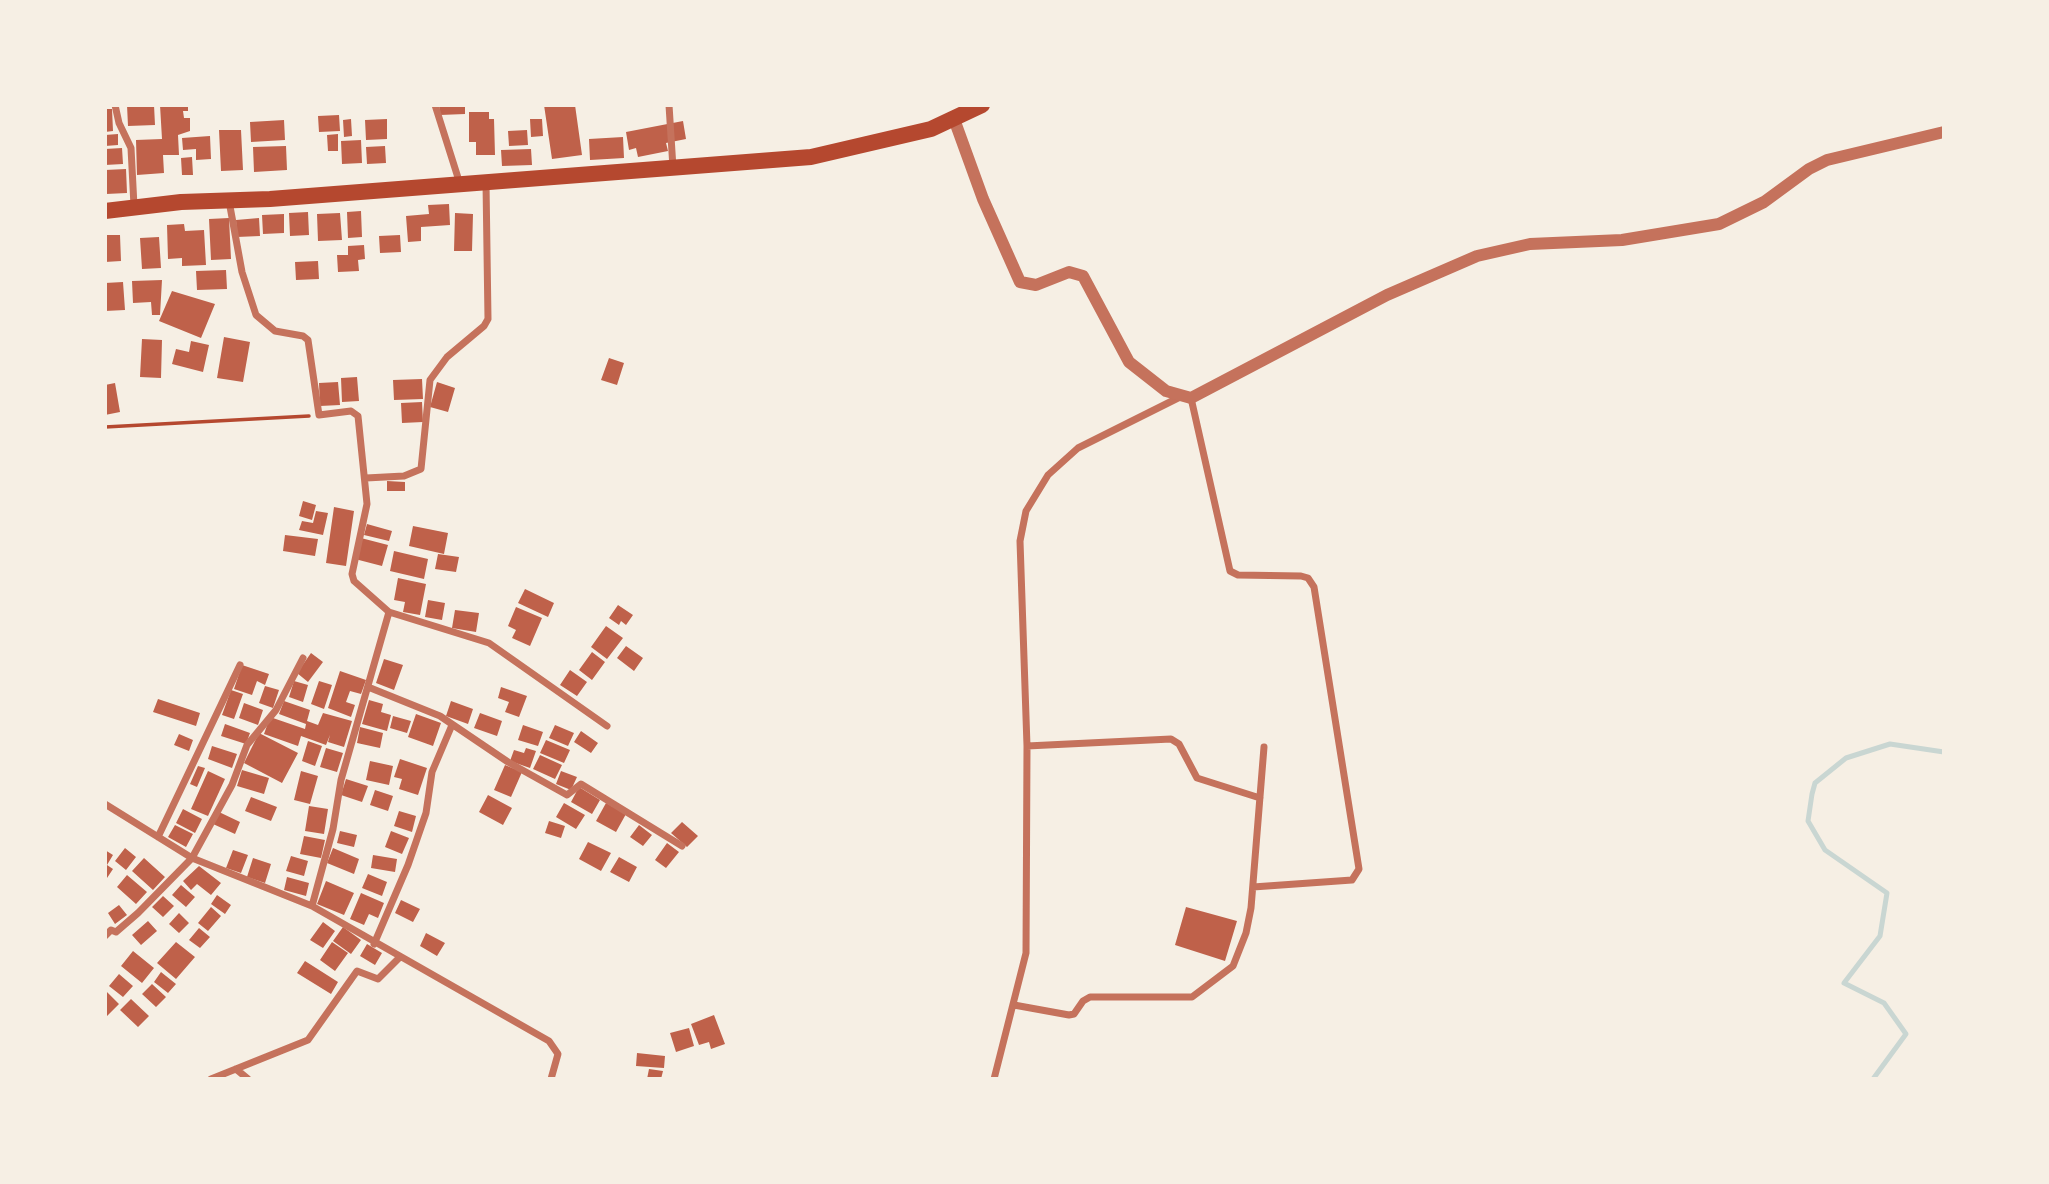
<!DOCTYPE html>
<style>
body{margin:0}
#map{position:relative;width:2049px;height:1184px;overflow:hidden;background:#f6efe4;font-family:"DejaVu Sans",sans-serif}
canvas{display:block}
.frame{position:absolute;inset:0;border:107px solid #f6efe4;pointer-events:none}
</style>
<div id="map">
<canvas width="2049" height="1184"></canvas>
<div class="frame"></div>
</div>
<script>
const ctx = document.querySelector('canvas').getContext('2d');
ctx.lineJoin = 'round';
const toPath = rows => new Path2D(rows.map(r => 'M' + r).join(''));
function strokePath(path, color, width, dash) { ctx.strokeStyle = color; ctx.lineWidth = width; ctx.lineCap = dash ? 'butt' : 'round'; ctx.setLineDash(dash || []); ctx.stroke(path); }
function fill(path, color) { ctx.fillStyle = color; ctx.fill(path, 'evenodd'); }
strokePath(toPath([
 [1873,1079,1906,1034,1884,1003,1844,983,1880,936,1887,893,1825,850,1808,821,1812,794,1815,783,1846,758,1890,744,1944,752]
]), '#c9d6d2', 5);
fill(toPath([
 [127,105,154,105,155,125,128,126],
 [160,105,188,105,188,111,183,111,184,118,190,118,190,131,178,135,179,155,163,155,164,173,137,175,136,140,162,139],
 [439,105,465,105,465,114,440,115],
 [544,105,575,105,582,155,552,159],
 [105,109,112,109,113,131,105,132],
 [469,112,489,112,489,119,494,119,495,155,476,155,476,142,469,142],
 [339,115,340,131,319,132,318,116],
 [351,119,352,136,344,137,343,120],
 [387,119,387,139,366,140,365,120],
 [530,119,542,119,543,136,531,137],
 [284,120,285,140,251,142,250,122],
 [683,121,686,139,666,143,668,151,638,157,636,148,629,150,626,132],
 [219,130,241,130,243,170,221,171],
 [527,130,528,145,509,146,508,131],
 [118,134,118,145,105,146,105,135],
 [338,134,338,151,328,151,327,135],
 [210,136,211,159,196,160,196,149,183,150,182,138],
 [623,137,624,158,590,160,589,139],
 [361,140,362,163,342,164,341,141],
 [286,146,287,170,254,172,253,147],
 [385,146,386,163,367,164,366,147],
 [122,148,123,164,105,165,105,149],
 [531,149,532,165,502,166,501,150],
 [192,157,193,175,182,175,181,158],
 [126,169,127,193,106,194,105,170],
 [449,204,450,225,421,227,421,241,408,242,406,216,429,214,428,205],
 [361,211,362,237,348,238,347,212],
 [308,212,309,235,290,236,289,213],
 [340,213,342,240,318,241,317,214],
 [455,213,473,214,472,251,454,251],
 [284,214,284,233,263,234,262,215],
 [229,218,231,259,211,260,209,219],
 [259,218,260,236,237,237,236,220],
 [184,224,185,231,204,230,206,265,182,266,182,258,168,259,167,225],
 [105,235,120,235,121,261,105,262],
 [400,235,401,252,380,253,379,236],
 [159,237,161,268,142,269,140,238],
 [364,245,365,259,358,260,359,271,338,272,337,255,348,255,348,246],
 [318,261,319,279,296,280,295,262],
 [226,270,227,289,197,290,196,271],
 [162,280,160,315,152,315,151,302,133,303,132,281],
 [123,282,125,310,105,311,105,283],
 [172,291,215,304,201,338,159,321],
 [224,337,250,342,243,382,217,378],
 [142,339,162,340,161,378,140,377],
 [191,341,209,345,203,372,172,364,176,349,189,352],
 [609,358,624,363,617,385,601,380],
 [357,377,359,401,342,402,341,378],
 [422,379,423,399,394,400,393,380],
 [338,382,340,405,320,406,319,383],
 [437,382,455,388,448,412,430,407],
 [115,383,120,412,105,415,105,385],
 [422,402,423,422,402,423,401,403],
 [387,481,405,482,405,491,387,491],
 [303,501,316,505,312,520,299,516],
 [334,507,354,511,346,566,326,563],
 [316,511,328,513,323,535,299,530,302,521,313,523],
 [367,524,392,531,389,541,364,535],
 [413,526,448,533,444,554,409,546],
 [285,535,318,539,315,556,283,551],
 [361,538,388,545,382,566,355,559],
 [394,551,428,559,424,579,390,571],
 [438,554,459,557,456,572,435,569],
 [398,578,426,584,420,615,403,612,405,602,394,600],
 [525,589,554,603,548,617,518,603],
 [428,600,445,603,442,620,425,617],
 [618,605,633,615,626,625,621,621,619,625,609,618],
 [516,607,542,618,530,646,512,638,516,630,508,626],
 [455,610,479,613,476,632,452,628],
 [606,626,623,638,607,659,591,647],
 [626,646,643,658,634,671,617,658],
 [592,652,605,662,592,680,579,670],
 [311,653,323,662,308,682,297,673],
 [384,659,403,665,394,690,376,683],
 [242,665,269,674,265,685,257,681,252,695,234,689],
 [570,670,587,682,577,696,560,685],
 [340,671,366,680,361,694,350,691,346,702,355,705,351,717,328,708],
 [294,681,308,685,303,702,289,697],
 [319,681,332,685,324,709,311,704],
 [265,686,279,690,273,708,259,703],
 [501,687,527,696,519,717,505,712,509,702,498,698],
 [231,690,243,694,234,719,222,715],
 [158,699,200,713,196,726,153,712],
 [369,700,383,704,381,712,391,715,387,731,362,724],
 [284,701,310,710,307,721,318,725,323,713,352,721,344,747,328,742,330,735,326,745,301,736,298,746,264,734,270,717,305,729,306,724,279,714],
 [451,701,473,709,468,724,446,716],
 [244,703,263,710,258,725,239,718],
 [480,713,502,721,497,736,474,728],
 [416,714,441,723,433,746,408,737],
 [393,716,411,721,407,733,390,728],
 [225,724,250,733,246,744,221,736],
 [523,725,543,732,538,746,518,740],
 [555,725,574,733,568,746,549,738],
 [360,727,383,733,380,748,357,743],
 [581,731,598,743,591,753,574,742],
 [259,733,298,753,282,783,244,763],
 [179,734,193,740,189,751,174,745],
 [546,740,570,750,564,763,540,753],
 [308,741,322,746,315,766,302,761],
 [212,746,237,754,232,768,208,759],
 [326,748,343,753,337,772,320,767],
 [526,748,536,751,530,768,510,761,514,750,524,753],
 [540,755,562,765,555,779,533,769],
 [400,759,427,768,418,795,399,789,402,779,394,777],
 [370,761,393,766,389,785,366,780],
 [505,765,522,772,511,797,494,790],
 [198,766,205,768,197,787,190,784],
 [242,770,269,778,264,794,237,786],
 [208,771,225,779,208,816,191,809],
 [301,771,318,776,310,804,294,800],
 [561,771,577,777,571,790,556,784],
 [346,779,368,786,362,802,341,795],
 [579,787,600,800,592,814,571,802],
 [375,790,393,796,388,811,370,805],
 [488,795,512,808,503,825,479,812],
 [251,797,277,807,271,821,245,811],
 [564,803,585,815,576,829,556,817],
 [606,803,626,814,616,832,596,821],
 [309,806,328,809,324,834,305,831],
 [183,809,202,819,195,833,176,823],
 [399,811,416,816,412,832,394,826],
 [219,812,240,822,235,834,213,824],
 [549,821,565,826,561,838,545,833],
 [682,822,698,836,687,847,671,833],
 [175,825,193,834,186,847,168,837],
 [639,825,652,835,643,846,630,837],
 [340,831,357,835,354,847,337,843],
 [391,831,409,838,402,854,385,847],
 [304,836,325,840,321,858,300,854],
 [588,842,611,853,601,871,579,859],
 [667,843,679,852,666,868,655,860],
 [125,848,136,857,126,870,115,861],
 [333,848,359,859,354,874,327,863],
 [105,850,113,855,107,865,113,869,107,878],
 [233,850,248,855,241,873,226,868],
 [373,855,397,859,395,872,371,868],
 [291,856,308,861,304,876,286,871],
 [619,857,637,867,629,882,610,872],
 [144,858,165,877,153,890,132,871],
 [253,858,271,864,265,883,247,877],
 [199,866,221,883,211,895,197,884,191,890,183,881],
 [368,874,387,882,382,896,362,888],
 [127,875,147,892,136,904,117,887],
 [287,877,309,883,306,896,284,890],
 [326,881,354,893,344,915,317,904],
 [181,885,195,897,186,907,172,895],
 [361,893,384,903,378,918,369,914,364,925,350,919],
 [217,895,231,905,225,914,211,904],
 [163,896,174,906,163,917,152,907],
 [401,900,420,909,413,922,395,913],
 [119,905,127,915,115,924,108,913],
 [211,907,221,916,208,931,198,923],
 [1186,907,1237,921,1225,961,1175,945],
 [179,913,189,923,179,933,169,924],
 [148,921,157,931,141,945,132,935],
 [323,922,335,931,323,948,310,940],
 [343,927,361,940,351,954,333,941],
 [199,928,210,937,200,948,189,940],
 [426,933,445,943,437,956,420,946],
 [176,942,195,957,176,979,157,963],
 [332,942,348,953,335,971,320,960],
 [367,944,382,953,375,965,360,956],
 [133,951,154,968,142,983,121,966],
 [305,961,338,982,331,994,297,973],
 [161,972,176,984,168,993,154,982],
 [119,974,133,986,123,997,109,986],
 [152,984,166,997,156,1007,142,994],
 [105,990,119,1004,105,1018],
 [131,999,149,1016,138,1027,120,1010],
 [714,1015,725,1044,711,1049,709,1042,699,1045,691,1024],
 [689,1028,694,1046,676,1052,670,1033],
 [637,1053,665,1056,664,1068,636,1066],
 [649,1069,663,1071,661,1079,647,1079]
]), '#bf614a');
strokePath(toPath([
 [105,427,309,416]
]), '#b5482f', 3.5);
strokePath(toPath([
 [115,105,119,123,131,148,134,206],
 [435,105,460,184],
 [669,105,673,168],
 [1191,398,1230,571,1238,575,1301,576,1308,578,1314,587,1359,869,1352,880,1253,887],
 [366,478,404,476,421,469,430,380,447,357,484,326,488,319,486,183],
 [389,612,489,643,607,726],
 [368,687,440,716,508,762,567,795,581,784,682,846],
 [1027,746,1171,739,1179,744,1197,778,1260,798],
 [105,804,192,858,232,785,247,745,276,710,303,658],
 [158,837,240,665],
 [312,906,549,1041,558,1054,551,1079],
 [105,936,111,930,116,932,138,913,192,858,312,906,333,829,341,780,389,612,354,581,352,574,367,504,358,416,351,411,319,415,308,340,303,336,275,331,256,315,242,272,229,201],
 [374,944,408,865,426,813,432,772,452,725],
 [1014,1005,1069,1015,1074,1014,1083,1001,1090,997,1192,997,1233,966,1246,933,1251,908,1264,747],
 [236,1069,248,1079],
 [211,1079,308,1040,357,971,378,979,399,958],
 [994,1079,1026,953,1027,746,1020,541,1026,511,1048,475,1078,448,1180,397]
]), '#c5725c', 7);
strokePath(toPath([
 [954,119,983,199,1020,282,1036,285,1069,272,1083,276,1129,362,1166,391,1191,398,1387,295,1477,256,1530,244,1622,240,1719,224,1764,202,1809,169,1827,160,1944,132]
]), '#c5725c', 12);
strokePath(toPath([
 [105,211,181,202,270,199,811,157,931,129,982,105]
]), '#b5482f', 16);
</script>
